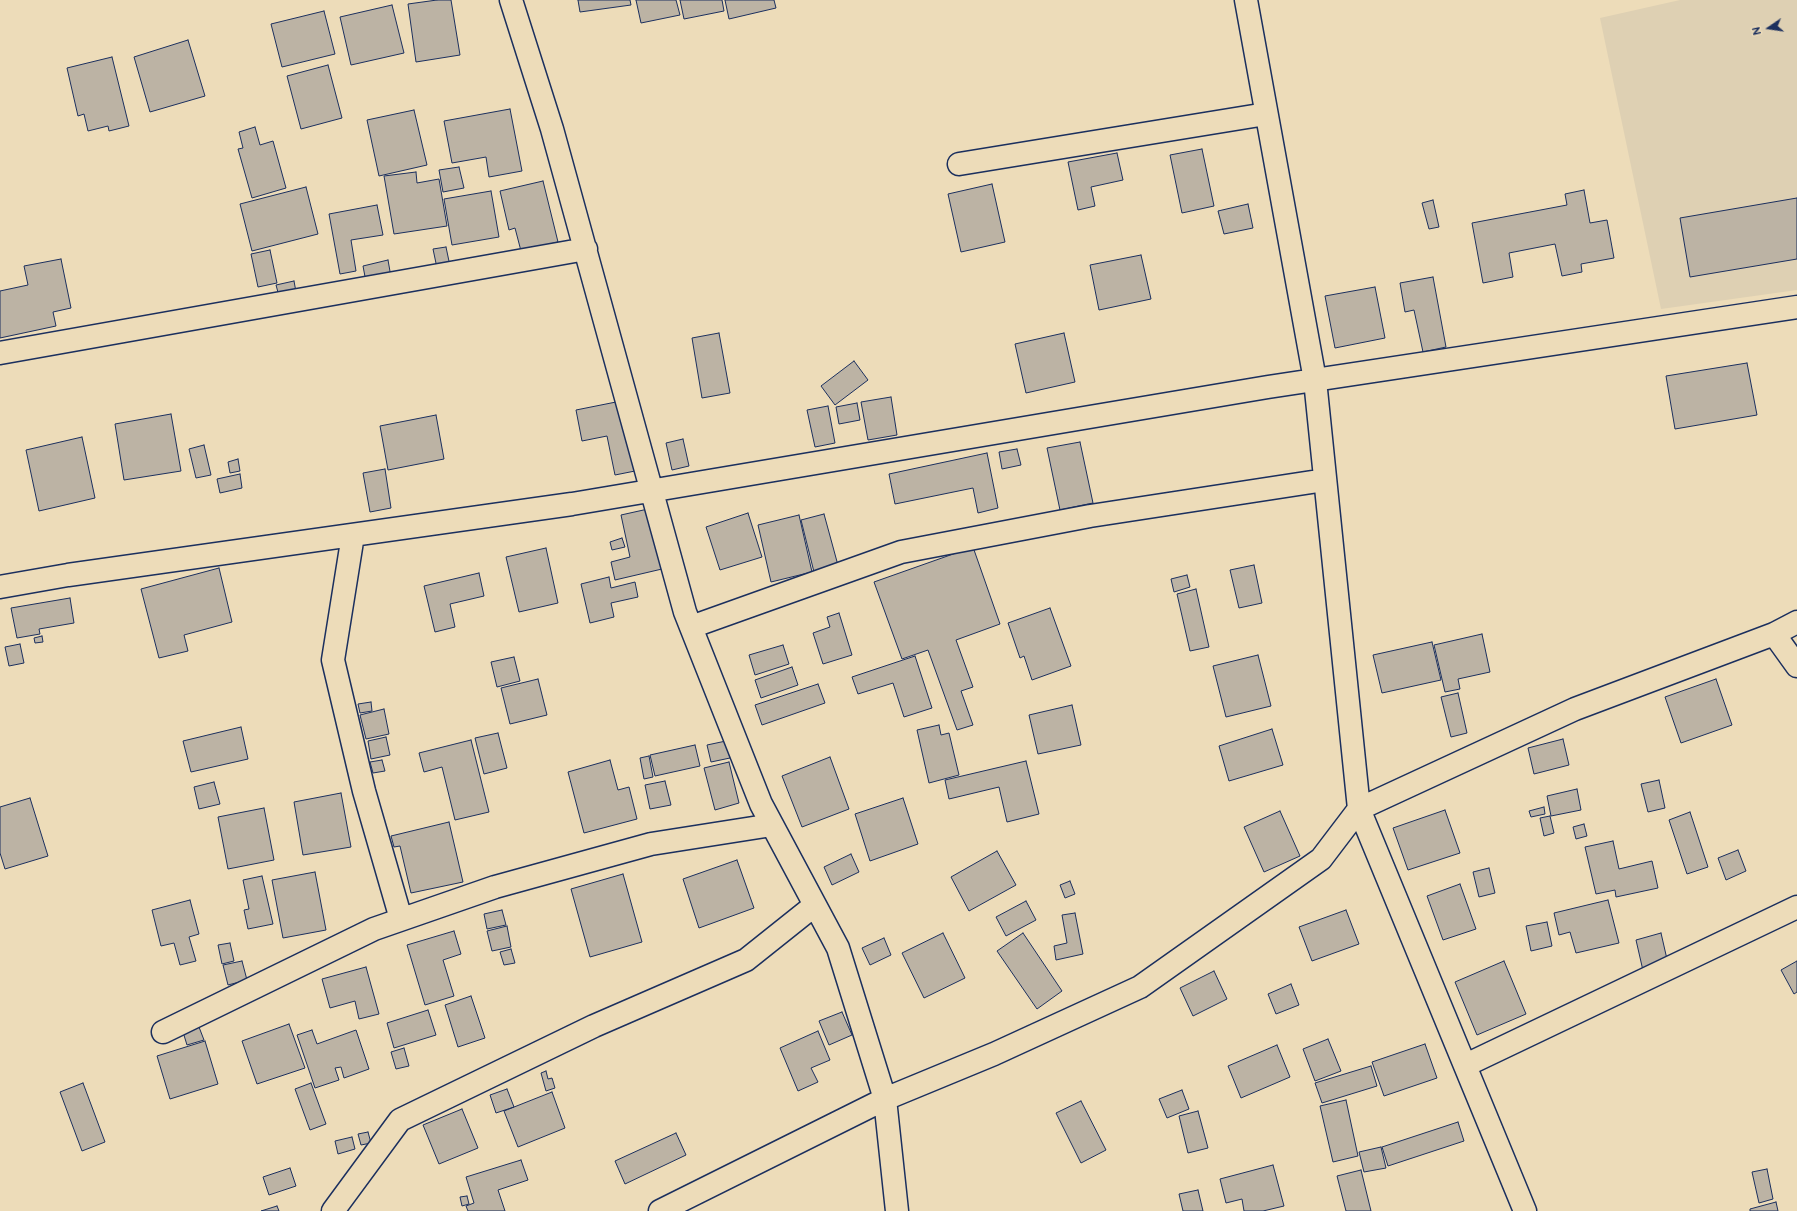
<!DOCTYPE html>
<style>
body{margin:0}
#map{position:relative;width:1797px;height:1211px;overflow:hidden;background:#eddcb9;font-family:"Balsamiq Sans",sans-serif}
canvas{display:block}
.north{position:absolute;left:1749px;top:8px;width:40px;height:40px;-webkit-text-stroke:3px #eddcb9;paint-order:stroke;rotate:257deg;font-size:11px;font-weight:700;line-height:16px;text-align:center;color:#1b2f5e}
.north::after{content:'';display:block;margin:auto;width:14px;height:18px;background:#1b2f5e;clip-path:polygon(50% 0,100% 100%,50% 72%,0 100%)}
</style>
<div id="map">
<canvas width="1797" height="1211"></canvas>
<div class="north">N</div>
</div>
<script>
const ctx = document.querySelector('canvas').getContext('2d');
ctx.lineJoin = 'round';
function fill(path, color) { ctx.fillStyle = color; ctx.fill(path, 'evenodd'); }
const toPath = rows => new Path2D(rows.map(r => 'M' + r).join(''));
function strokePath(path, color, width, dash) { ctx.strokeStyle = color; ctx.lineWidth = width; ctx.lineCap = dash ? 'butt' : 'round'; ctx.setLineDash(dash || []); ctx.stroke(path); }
fill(toPath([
 [1680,0,1797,0,1797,290,1661,309,1600,18]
]), '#ded0b3');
const building = toPath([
 [437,0,451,0,460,55,416,62,408,4,437,0],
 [578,0,630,0,631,5,580,12,578,0],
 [636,0,676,0,680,15,641,23,636,0],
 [680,0,722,0,724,11,684,19,680,0],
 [725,0,774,0,776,8,729,19,725,0],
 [392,5,404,53,351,65,340,17,392,5],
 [324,11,335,54,282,67,271,24,324,11],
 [188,40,205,96,150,112,134,57,188,40],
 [112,57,129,126,109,131,108,126,88,131,84,114,78,116,67,68,112,57],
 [328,65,342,118,301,129,287,76,328,65],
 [510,109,522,171,489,177,486,157,452,163,444,121,510,109],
 [414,110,427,165,379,176,367,120,414,110],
 [255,127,260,145,273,141,286,188,252,198,238,149,243,148,239,132,255,127],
 [1202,149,1214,206,1182,213,1170,155,1202,149],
 [1117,153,1123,180,1091,187,1095,206,1078,210,1068,162,1117,153],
 [459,167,464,188,443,192,439,170,459,167],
 [416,172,417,183,439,179,447,226,394,234,384,176,416,172],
 [543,181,558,242,521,251,515,228,509,230,500,191,543,181],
 [992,184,1005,242,961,252,948,194,992,184],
 [306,187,318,234,252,251,240,204,306,187],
 [1584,190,1590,223,1607,220,1614,258,1581,264,1582,272,1562,276,1555,244,1509,253,1513,277,1483,283,1472,223,1567,205,1565,194,1584,190],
 [491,191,499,237,452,245,444,199,491,191],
 [1797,198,1797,259,1690,277,1680,218,1797,198],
 [1433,200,1439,227,1429,229,1422,203,1433,200],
 [1248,204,1253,228,1224,234,1218,211,1248,204],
 [377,205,383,235,351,240,356,271,340,274,329,214,377,205],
 [446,247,450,266,437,268,433,249,446,247],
 [270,250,277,283,258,287,251,254,270,250],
 [1141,255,1151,299,1099,310,1090,265,1141,255],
 [61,259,71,308,53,312,56,326,0,338,0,291,28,285,24,266,61,259],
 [388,260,391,277,366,282,363,266,388,260],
 [1433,277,1446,347,1423,352,1414,310,1405,312,1400,283,1433,277],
 [294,281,296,292,279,296,276,285,294,281],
 [1375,287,1385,338,1335,348,1325,296,1375,287],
 [719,333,730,393,702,398,692,338,719,333],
 [1064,333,1075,382,1026,393,1015,344,1064,333],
 [854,361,868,380,835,405,821,386,854,361],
 [1747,363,1757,415,1675,429,1666,376,1747,363],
 [891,397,897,435,868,440,861,402,891,397],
 [621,401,635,471,615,475,607,436,582,441,576,410,621,401],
 [857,403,860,420,839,424,836,407,857,403],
 [828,406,835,443,815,447,807,410,828,406],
 [171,414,181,471,124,480,115,424,171,414],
 [436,415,444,459,388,470,380,426,436,415],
 [82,437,95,498,39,511,26,450,82,437],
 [683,439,689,466,672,470,666,443,683,439],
 [1080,442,1093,503,1060,510,1047,448,1080,442],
 [204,445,211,475,196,478,189,449,204,445],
 [1017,449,1021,465,1002,469,999,452,1017,449],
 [987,453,998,508,978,513,973,488,895,504,889,474,987,453],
 [238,459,240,471,230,473,228,462,238,459],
 [385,469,391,508,370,512,363,473,385,469],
 [240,474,242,488,220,493,217,479,240,474],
 [648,509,662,569,615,580,611,562,630,557,621,515,648,509],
 [748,513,762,557,720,570,706,527,748,513],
 [824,514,839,569,815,576,801,520,824,514],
 [799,515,812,572,771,582,758,525,799,515],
 [622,538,625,547,612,550,610,542,622,538],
 [973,547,1000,624,956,640,973,687,961,691,973,725,957,730,928,650,902,659,874,582,973,547],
 [546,548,558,603,519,612,506,557,546,548],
 [1254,565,1262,603,1239,608,1230,570,1254,565],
 [219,568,232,622,184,635,188,651,159,658,141,589,219,568],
 [479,573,484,596,450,604,455,627,435,632,424,586,479,573],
 [1187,575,1190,587,1174,592,1171,579,1187,575],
 [609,577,611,588,635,582,638,597,611,603,614,617,590,623,581,584,609,577],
 [1196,589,1209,647,1190,651,1177,594,1196,589],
 [70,598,74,623,39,629,40,634,17,638,11,608,70,598],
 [1050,608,1071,666,1032,680,1024,656,1020,658,1008,623,1050,608],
 [839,613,852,655,823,664,813,633,830,627,827,617,839,613],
 [1482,634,1490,672,1458,679,1460,689,1445,692,1434,645,1482,634],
 [42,636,43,642,35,643,34,638,42,636],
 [1432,642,1441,680,1382,693,1373,655,1432,642],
 [20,644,24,663,9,666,5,647,20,644],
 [783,645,789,664,755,675,749,655,783,645],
 [1258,655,1271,706,1226,717,1213,666,1258,655],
 [915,656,932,708,904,717,893,683,858,694,852,677,915,656],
 [514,657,520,681,497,687,491,662,514,657],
 [792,667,798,685,761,698,755,680,792,667],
 [538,679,547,715,510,724,501,688,538,679],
 [1716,679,1732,725,1681,743,1665,697,1716,679],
 [818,684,825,703,762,725,755,705,818,684],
 [1458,693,1467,733,1451,737,1441,697,1458,693],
 [371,702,372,711,360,713,358,704,371,702],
 [1072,705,1081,745,1038,754,1029,715,1072,705],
 [384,709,389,734,366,739,360,715,384,709],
 [939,725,941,735,949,733,959,775,929,783,917,730,939,725],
 [241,727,248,759,191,772,183,741,241,727],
 [1272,729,1283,765,1229,781,1219,746,1272,729],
 [498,733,507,768,484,774,475,738,498,733],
 [386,737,390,755,371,759,368,741,386,737],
 [1563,739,1569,765,1534,774,1528,748,1563,739],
 [471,740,489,812,455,820,442,767,424,772,419,753,471,740],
 [726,741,730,758,711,762,707,745,726,741],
 [695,745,700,766,655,776,650,755,695,745],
 [649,756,653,777,644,779,640,758,649,756],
 [830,757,849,809,802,827,782,776,830,757],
 [382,760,385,771,373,773,370,762,382,760],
 [610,760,618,790,629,787,637,819,584,833,568,772,610,760],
 [1026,761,1039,814,1007,822,999,787,949,799,945,780,1026,761],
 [729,762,739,803,715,810,704,768,729,762],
 [1659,780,1665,808,1648,812,1641,784,1659,780],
 [665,781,671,805,650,809,645,785,665,781],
 [214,782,220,804,199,809,194,787,214,782],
 [1577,789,1581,810,1551,816,1547,796,1577,789],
 [341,793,351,847,303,855,294,802,341,793],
 [30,798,48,856,5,869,0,853,0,807,30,798],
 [903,798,918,844,870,861,855,814,903,798],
 [1544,807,1545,814,1531,817,1529,811,1544,807],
 [264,808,274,860,228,869,218,817,264,808],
 [1445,810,1460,853,1408,870,1393,828,1445,810],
 [1280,811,1300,856,1264,872,1244,827,1280,811],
 [1690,812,1708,867,1687,874,1669,820,1690,812],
 [1550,816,1554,833,1544,836,1540,818,1550,816],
 [449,822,463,882,411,893,400,846,394,847,391,836,449,822],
 [1584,824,1587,836,1576,839,1573,827,1584,824],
 [1613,841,1619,869,1652,861,1658,888,1616,897,1615,890,1596,894,1585,847,1613,841],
 [1738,850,1746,871,1726,880,1718,858,1738,850],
 [997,851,1016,885,969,911,951,877,997,851],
 [851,854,859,872,832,885,824,867,851,854],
 [737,860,754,908,699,928,683,879,737,860],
 [1489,868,1495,893,1479,897,1473,872,1489,868],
 [315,872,326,930,283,938,272,880,315,872],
 [623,874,642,942,590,957,571,889,623,874],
 [262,876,273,924,248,929,244,910,249,909,243,880,262,876],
 [1070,881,1075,894,1065,898,1060,885,1070,881],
 [1460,884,1476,929,1443,940,1427,896,1460,884],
 [190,900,199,934,189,937,196,961,180,965,174,943,161,946,152,910,190,900],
 [1608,900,1619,943,1576,953,1570,932,1559,935,1554,913,1608,900],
 [1026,901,1036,920,1006,936,996,917,1026,901],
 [502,910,506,925,487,929,484,914,502,910],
 [1346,910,1359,944,1312,961,1299,927,1346,910],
 [1075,913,1083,954,1056,960,1054,946,1067,943,1062,915,1075,913],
 [1547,922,1552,946,1531,951,1526,926,1547,922],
 [507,926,511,947,492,951,487,931,507,926],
 [454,931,461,954,443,960,454,996,425,1005,407,945,454,931],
 [943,933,965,978,924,998,902,953,943,933],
 [1023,933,1062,991,1037,1009,997,951,1023,933],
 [1661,933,1669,968,1644,975,1636,940,1661,933],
 [884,938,891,955,870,965,862,948,884,938],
 [230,943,234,961,222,964,218,945,230,943],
 [511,949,515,963,504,965,500,952,511,949],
 [242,961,247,980,228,985,223,965,242,961],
 [1504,961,1526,1014,1477,1035,1455,982,1504,961],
 [1797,961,1797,992,1794,994,1781,970,1797,961],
 [366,967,379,1014,359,1019,355,1001,330,1008,322,979,366,967],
 [1214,971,1227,999,1193,1016,1180,988,1214,971],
 [1291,984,1299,1005,1276,1014,1268,994,1291,984],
 [471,996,485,1038,458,1047,445,1005,471,996],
 [428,1010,436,1035,394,1048,387,1023,428,1010],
 [842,1012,852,1035,829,1045,819,1021,842,1012],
 [289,1024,305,1068,257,1084,242,1041,289,1024],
 [199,1027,204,1040,187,1045,183,1032,199,1027],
 [312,1030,317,1044,356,1030,369,1069,344,1078,341,1067,335,1068,339,1080,315,1088,297,1035,312,1030],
 [818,1031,830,1060,811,1068,818,1082,798,1091,780,1048,818,1031],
 [1328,1039,1341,1071,1315,1081,1303,1049,1328,1039],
 [205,1041,218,1084,170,1099,157,1056,205,1041],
 [1425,1044,1437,1078,1384,1096,1372,1062,1425,1044],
 [1277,1045,1290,1077,1241,1098,1228,1066,1277,1045],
 [404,1048,409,1066,396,1069,391,1052,404,1048],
 [1371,1066,1377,1086,1322,1103,1315,1083,1371,1066],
 [546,1071,548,1079,552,1078,555,1088,546,1091,541,1073,546,1071],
 [83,1083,105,1142,82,1151,60,1092,83,1083],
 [311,1083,326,1124,310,1130,295,1089,311,1083],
 [507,1089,514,1107,496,1113,490,1095,507,1089],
 [1182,1090,1189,1109,1167,1118,1159,1099,1182,1090],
 [552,1092,565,1128,518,1147,504,1111,552,1092],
 [1346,1100,1358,1156,1333,1162,1320,1106,1346,1100],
 [1081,1101,1106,1150,1081,1163,1056,1113,1081,1101],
 [462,1109,478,1148,439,1164,423,1125,462,1109],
 [1198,1111,1208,1148,1188,1153,1179,1116,1198,1111],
 [1458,1122,1464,1141,1388,1166,1382,1147,1458,1122],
 [368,1132,371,1143,361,1145,358,1134,368,1132],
 [676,1133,686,1155,625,1184,615,1161,676,1133],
 [352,1137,355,1149,338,1154,335,1141,352,1137],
 [1381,1147,1386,1168,1364,1172,1359,1152,1381,1147],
 [521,1160,528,1180,498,1190,505,1211,468,1211,466,1206,474,1203,466,1177,521,1160],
 [1273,1165,1284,1206,1263,1211,1244,1211,1242,1199,1226,1203,1220,1179,1273,1165],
 [290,1168,296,1186,269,1195,263,1177,290,1168],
 [1767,1169,1773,1199,1759,1203,1752,1172,1767,1169],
 [1361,1170,1371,1211,1346,1211,1337,1176,1361,1170],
 [1198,1190,1203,1211,1183,1211,1179,1194,1198,1190],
 [467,1196,469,1204,462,1206,460,1197,467,1196],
 [1776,1202,1778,1211,1750,1211,1750,1209,1776,1202],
 [277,1206,279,1211,261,1211,277,1206]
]);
fill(building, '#bcb3a4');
strokePath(building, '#1b2f5e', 1);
const minor = toPath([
 [511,0,552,129,685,612,761,804,838,948,885,1099,897,1211],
 [1246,0,1315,380,1359,809,1525,1211],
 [959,164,1266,114],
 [0,353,586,249],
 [353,535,333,660,364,791,401,919],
 [0,587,68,575,572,504,1268,387,1797,307],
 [691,627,901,552,1090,516,1325,480],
 [1774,634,1797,666],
 [163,1032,374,929,495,887,651,844,772,825],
 [1466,1065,1797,907],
 [333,1211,400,1120,594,1026,746,960,815,905],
 [660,1211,885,1099,994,1054,1140,987,1321,859,1359,809,1575,709,1774,634,1797,622]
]);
strokePath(minor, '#1b2f5e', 25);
strokePath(minor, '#eddcb9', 22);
</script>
